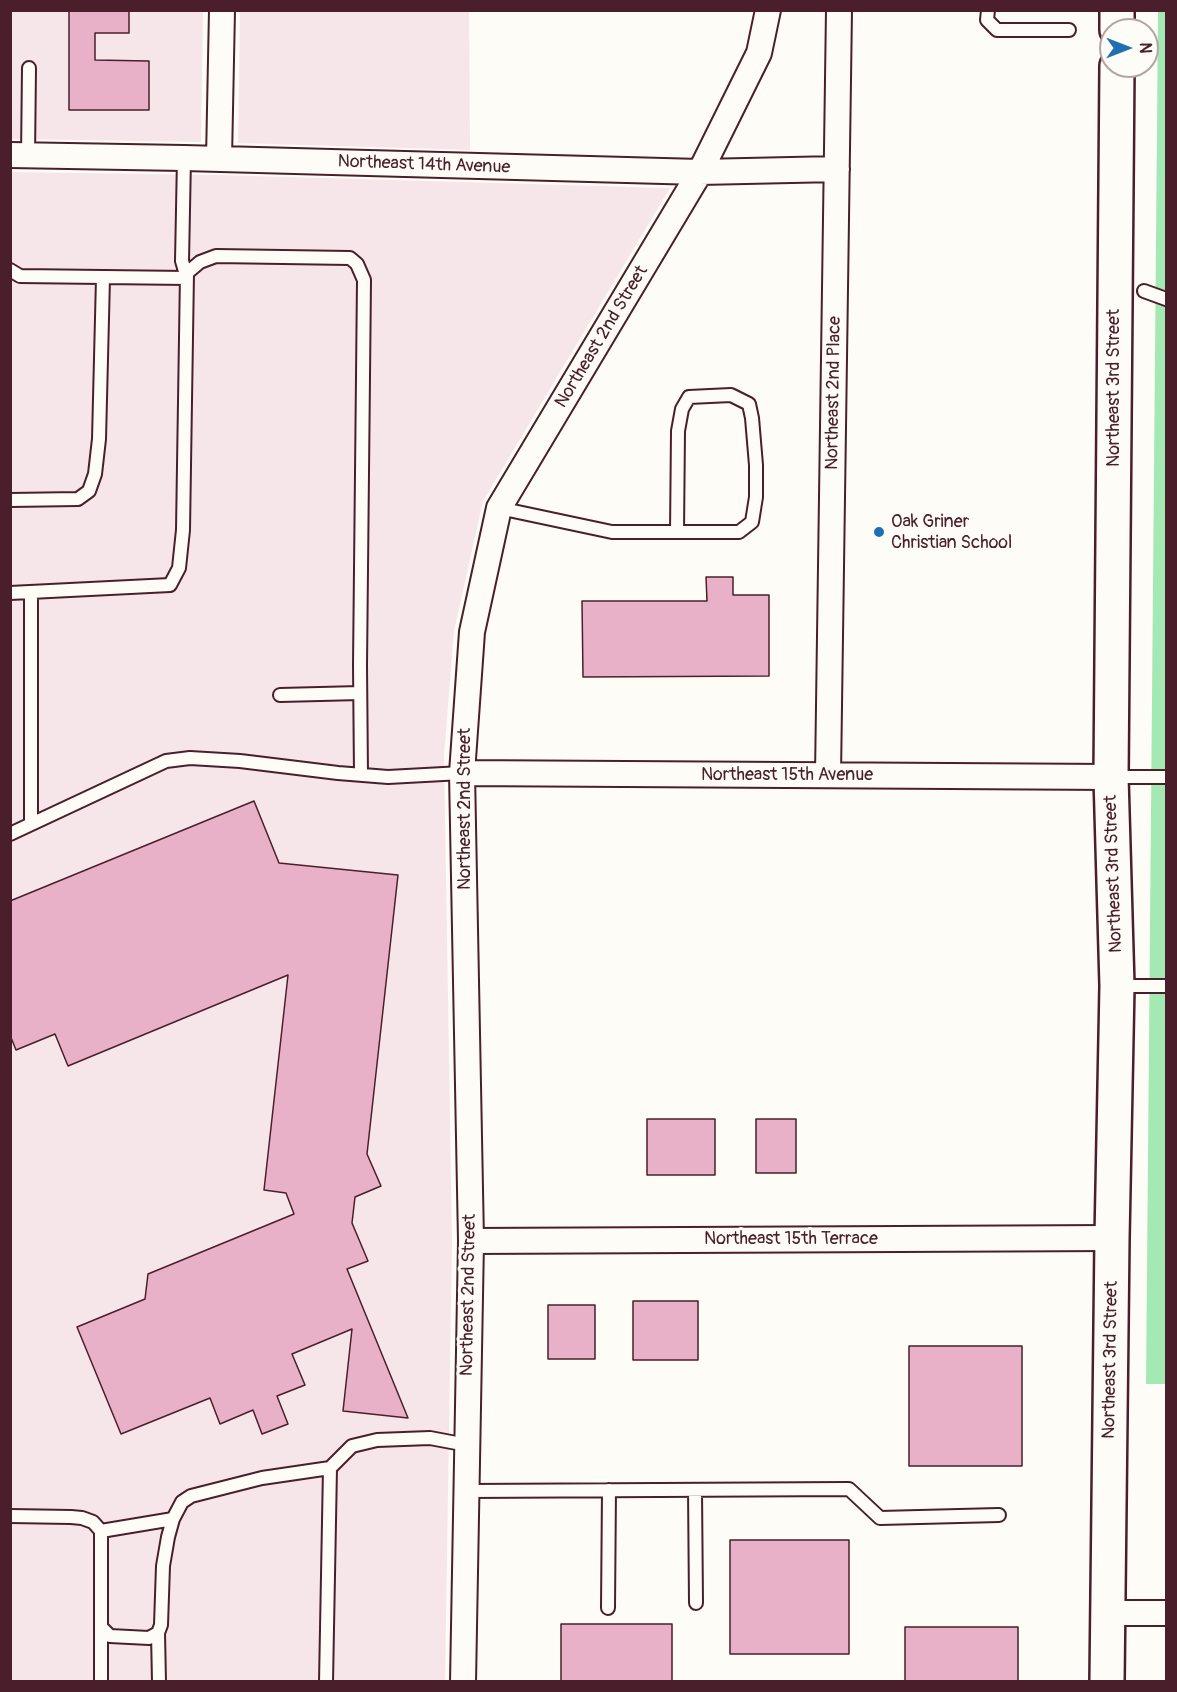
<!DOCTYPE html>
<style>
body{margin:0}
#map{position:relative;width:1177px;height:1692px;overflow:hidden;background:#fdfcf7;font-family:Pangolin,sans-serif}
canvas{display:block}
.frame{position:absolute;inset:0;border:12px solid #4a1f2b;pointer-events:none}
.north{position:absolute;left:1099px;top:18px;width:60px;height:60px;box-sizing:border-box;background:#fdfcf7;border:2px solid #b5a4a5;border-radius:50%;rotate:90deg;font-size:16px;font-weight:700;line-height:24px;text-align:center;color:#4a1f2b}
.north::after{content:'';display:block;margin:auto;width:21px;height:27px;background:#1f6fb2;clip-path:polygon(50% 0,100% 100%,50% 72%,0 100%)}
</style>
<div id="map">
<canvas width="1177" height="1692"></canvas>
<div class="frame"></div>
<div class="north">N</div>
</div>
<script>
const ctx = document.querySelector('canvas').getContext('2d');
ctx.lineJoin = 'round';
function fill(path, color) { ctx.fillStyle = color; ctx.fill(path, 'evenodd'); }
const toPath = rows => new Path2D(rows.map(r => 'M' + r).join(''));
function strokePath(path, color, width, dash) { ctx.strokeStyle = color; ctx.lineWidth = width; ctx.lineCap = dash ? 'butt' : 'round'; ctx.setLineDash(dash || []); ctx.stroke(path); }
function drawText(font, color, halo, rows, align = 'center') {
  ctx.font = font + ' Pangolin,sans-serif'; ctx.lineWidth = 6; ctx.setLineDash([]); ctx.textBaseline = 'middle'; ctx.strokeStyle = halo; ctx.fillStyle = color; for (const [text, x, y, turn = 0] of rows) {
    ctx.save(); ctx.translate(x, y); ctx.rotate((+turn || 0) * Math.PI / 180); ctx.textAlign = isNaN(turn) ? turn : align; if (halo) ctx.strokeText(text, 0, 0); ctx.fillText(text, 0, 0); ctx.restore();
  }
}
fill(toPath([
 [11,11,203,11,201,142,11,139],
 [240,11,469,11,470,150,238,143],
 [11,172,219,175,670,188,483,501,454,631,444,756,452,1241,445,1681,11,1682]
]), '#f7e6e9');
fill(toPath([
 [1166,10,1166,1384,1146,1384,1158,11]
]), '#a4e9b4');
const building = toPath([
 [69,10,129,10,129,33,95,33,95,60,149,61,149,110,69,110,69,10],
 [706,577,733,577,733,595,769,595,769,676,583,677,582,601,707,601,706,577],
 [254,801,279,863,398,875,367,1154,381,1186,355,1197,352,1223,368,1261,347,1269,408,1418,343,1411,352,1329,292,1354,305,1385,277,1396,288,1424,262,1434,253,1410,220,1424,210,1398,121,1434,77,1327,145,1299,148,1274,294,1214,286,1193,264,1190,288,975,68,1066,55,1034,16,1050,10,1035,10,901,254,801],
 [647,1119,715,1119,715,1175,647,1175,647,1119],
 [756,1119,796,1119,796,1173,756,1173,756,1119],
 [633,1301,698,1301,698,1360,633,1360,633,1301],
 [548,1305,595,1305,595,1359,548,1359,548,1305],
 [909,1346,1022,1346,1022,1466,909,1466,909,1346],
 [730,1540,849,1540,849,1654,730,1654,730,1540],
 [561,1624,672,1624,672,1682,561,1682,561,1624],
 [905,1627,1018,1627,1018,1682,905,1682,905,1627]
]);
fill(building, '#e8b1c7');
strokePath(building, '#4a1f2b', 1.5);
const lane = toPath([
 [988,10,987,20,997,30,1069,30],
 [28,156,29,68],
 [10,270,20,276,187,278,182,261,184,158],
 [1144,291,1166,299],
 [10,500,78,499,89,491,95,474,99,439,103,278],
 [499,508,612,532,739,532,752,522,756,497,756,465,752,418,749,404,731,395,689,397,682,409,678,431,677,532],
 [31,592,31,824],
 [10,593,170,585,179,568,183,530,187,273,200,262,216,256,350,258,357,264,364,280,360,665,361,775],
 [280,695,360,693],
 [1113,777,1166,777],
 [10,834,166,761,190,758,240,761,338,773,388,777,462,773],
 [1117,986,1166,986],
 [695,1490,696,1603],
 [467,1491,849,1489,880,1518,999,1515],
 [10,1516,71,1517,82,1518,93,1522,101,1531,101,1627,110,1636,149,1638,158,1633,161,1625,163,1566,168,1537,173,1519,182,1502,191,1496,262,1478,330,1468,352,1446,377,1440,430,1438,467,1445],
 [101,1531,173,1519],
 [608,1608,609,1490],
 [101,1627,101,1682],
 [158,1633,159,1682],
 [326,1682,330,1468]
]);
const street = toPath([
 [10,155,184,158,700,172,837,169],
 [219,159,222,10],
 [462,773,1111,777],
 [828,775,839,10],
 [471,1241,1112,1238],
 [1108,1613,1166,1613],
 [463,1682,471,1241,462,773,472,632,499,508,700,172,759,53,768,10]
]);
const secondary = toPath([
 [1117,30,1117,10],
 [1107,1682,1112,1238,1117,986,1111,777,1117,66]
]);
strokePath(lane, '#4a1f2b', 16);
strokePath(street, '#4a1f2b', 28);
strokePath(secondary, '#4a1f2b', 38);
strokePath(lane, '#fdfcf7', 12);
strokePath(street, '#fdfcf7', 24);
strokePath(secondary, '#fdfcf7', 33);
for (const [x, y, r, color] of [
 [879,532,6,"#1f6fb2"]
]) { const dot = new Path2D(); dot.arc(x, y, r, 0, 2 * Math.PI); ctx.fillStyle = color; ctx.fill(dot); strokePath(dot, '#fdfcf7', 2); }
drawText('18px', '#4a1f2b', '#fdfcf7', [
 ["Northeast 14th Avenue",424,165,2],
 ["Northeast 2nd Street",602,337,-59],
 ["Northeast 3rd Street",1114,388,-90],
 ["Northeast 2nd Place",834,393,-89],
 ["Northeast 15th Avenue",787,775],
 ["Northeast 2nd Street",465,809,-90],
 ["Northeast 3rd Street",1114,874,-92],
 ["Northeast 15th Terrace",791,1239],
 ["Northeast 2nd Street",469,1295,-89],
 ["Northeast 3rd Street",1111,1360,-89]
]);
drawText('18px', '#4a1f2b', '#fdfcf7', [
 ["Oak Griner",891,522],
 ["Christian School",891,543]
], 'left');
</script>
